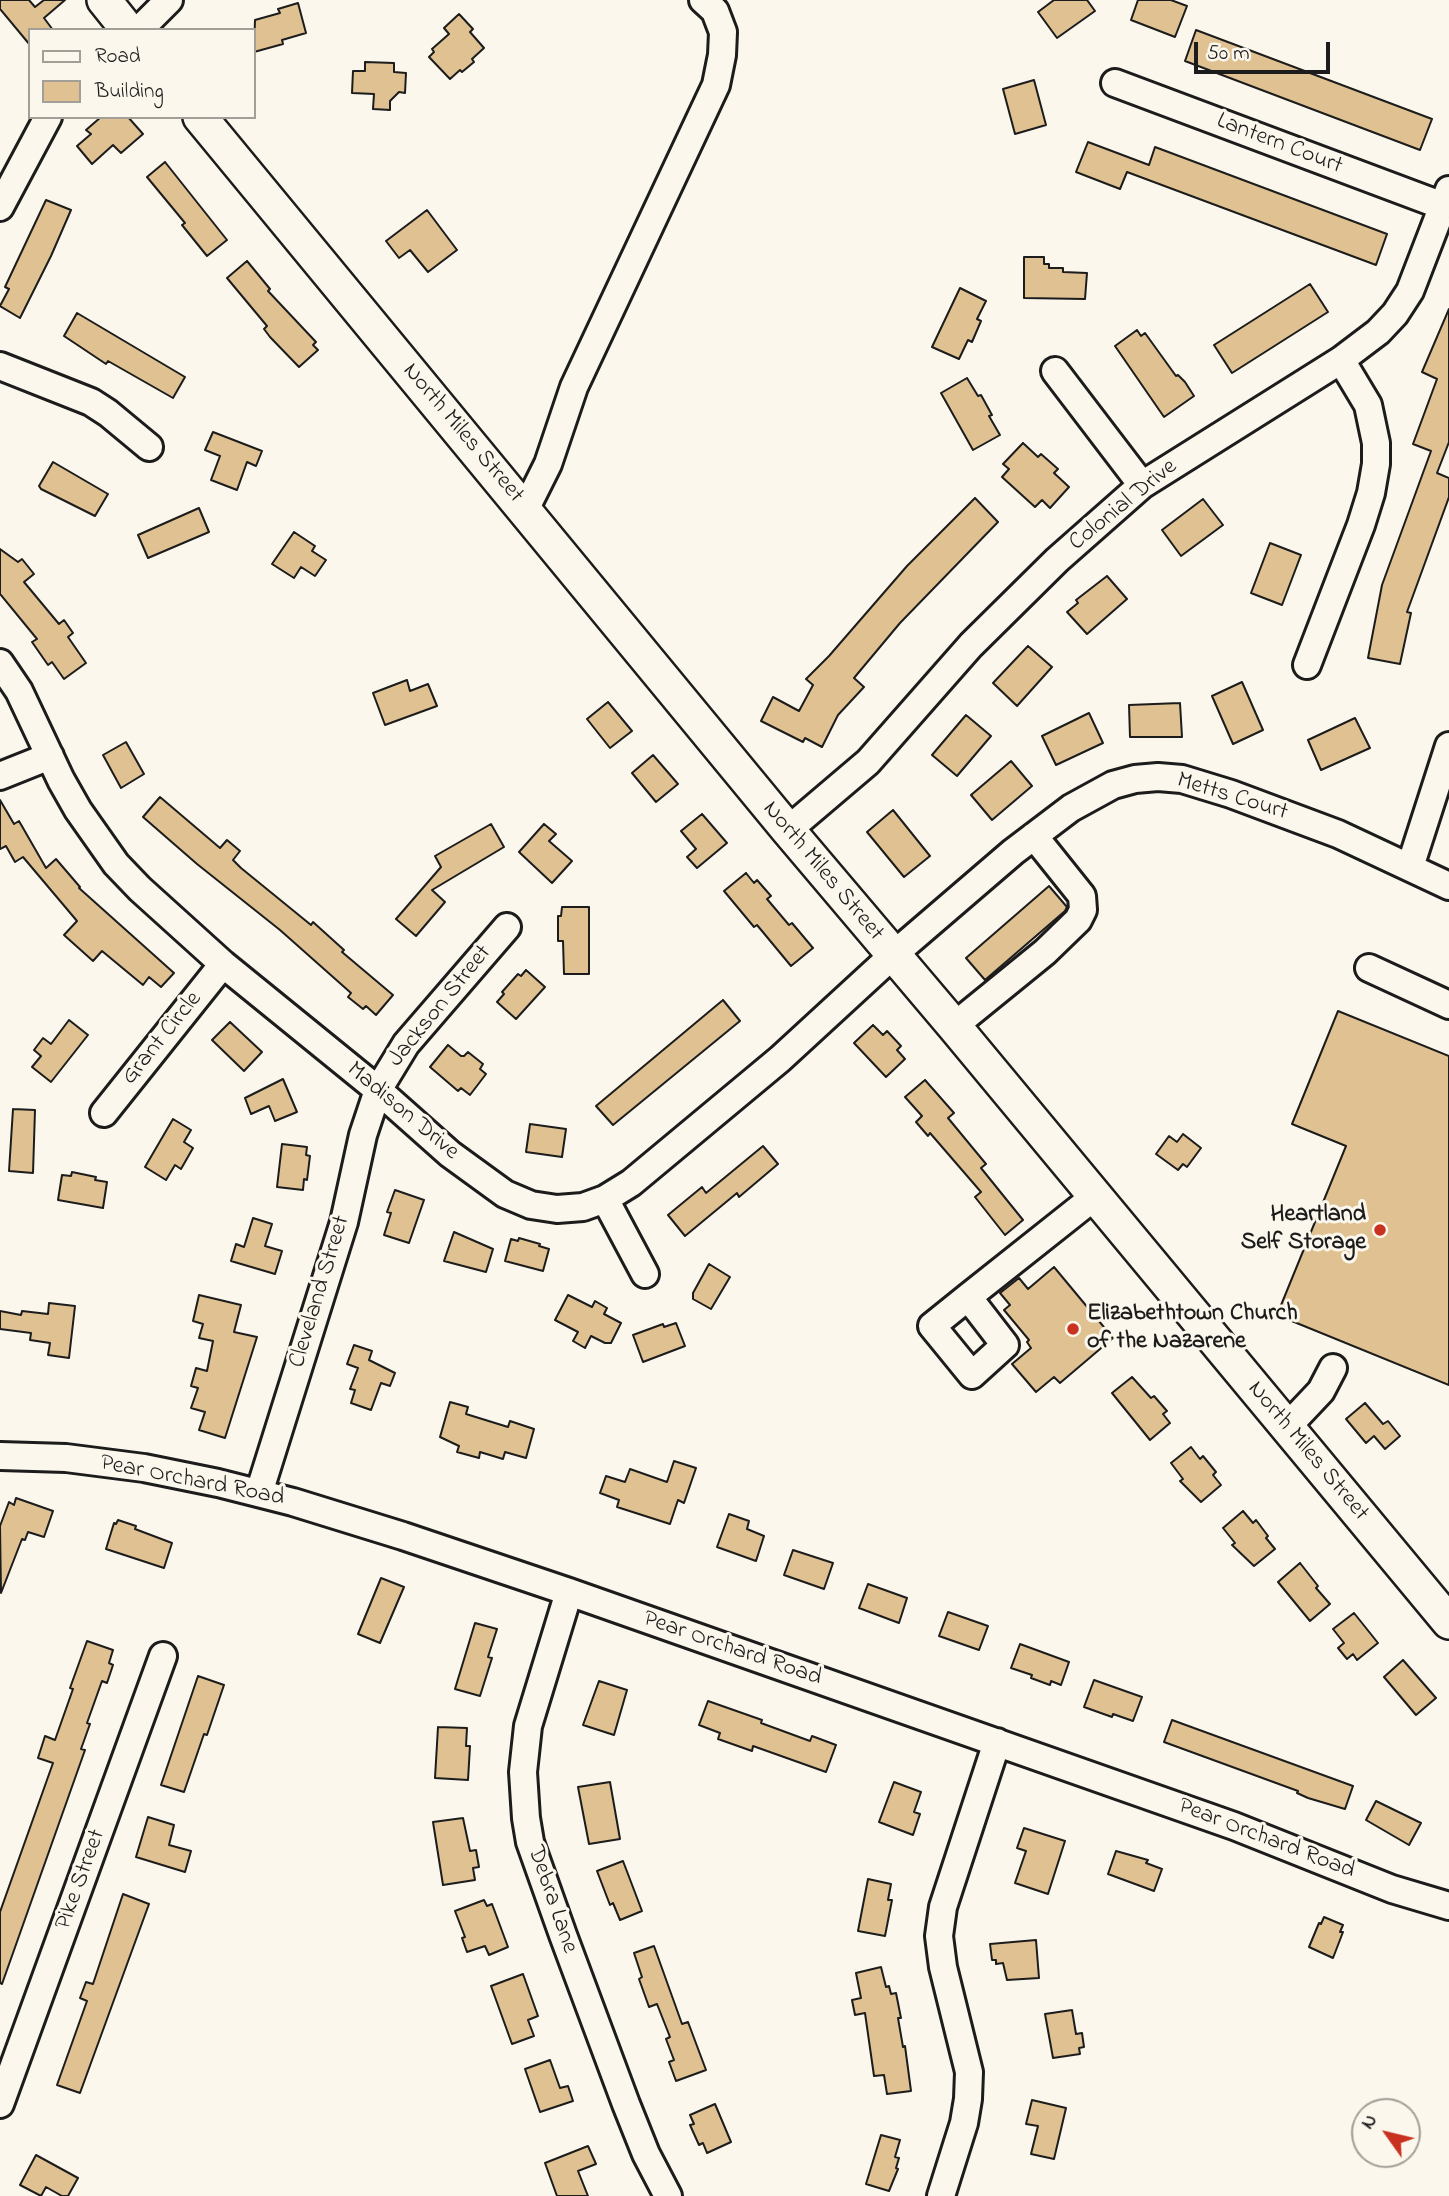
<!DOCTYPE html>
<style>
body{margin:0}
#map{position:relative;width:1449px;height:2196px;overflow:hidden;background:#fbf7ec;font-family:"Indie Flower",sans-serif}
canvas{display:block}
.legend{position:absolute;left:28px;top:28px;width:228px;height:91px;box-sizing:border-box;background:#fbf7ec;border:2px solid #a29f99;margin:0;padding:9px 12px;list-style:none;font-size:21px;color:#1c1c1c}
.legend li{display:flex;align-items:center;gap:14px;height:35px}
.legend b{width:35px;border:2px solid #a29f99}
.north{position:absolute;left:1351px;top:2098px;width:70px;height:70px;box-sizing:border-box;background:#fbf7ec;border:2px solid #a29f99;border-radius:50%;rotate:304deg;font-size:19px;font-weight:700;line-height:28px;text-align:center;color:#1c1c1c}
.north::after{content:'';display:block;margin:auto;width:24px;height:32px;background:#c8321e;clip-path:polygon(50% 0,100% 100%,50% 72%,0 100%)}
.scale{position:absolute;left:1194px;top:42px;width:136px;height:32px;box-sizing:border-box;border:4px solid #1c1c1c;border-top:0;padding-left:9px;font-size:21px;line-height:24px;white-space:nowrap;color:#1c1c1c;-webkit-text-stroke:5px #fbf7ec;paint-order:stroke}
</style>
<div id="map">
<canvas width="1449" height="2196"></canvas>
<ul class="legend">
<li><b style="height:9px;background:#fbf7ec"></b>Road</li>
<li><b style="height:19px;background:#dfc192"></b>Building</li>
</ul>
<div class="north">N</div>
<div class="scale">50 m</div>
</div>
<script>
const ctx = document.querySelector('canvas').getContext('2d');
ctx.lineJoin = 'round';
function fill(path, color) { ctx.fillStyle = color; ctx.fill(path, 'evenodd'); }
const toPath = rows => new Path2D(rows.map(r => 'M' + r).join(''));
function strokePath(path, color, width, dash) { ctx.strokeStyle = color; ctx.lineWidth = width; ctx.lineCap = dash ? 'butt' : 'round'; ctx.setLineDash(dash || []); ctx.stroke(path); }
function drawText(font, color, halo, rows, align = 'center') {
  ctx.font = font + ' "Indie Flower",sans-serif'; ctx.lineWidth = 6; ctx.setLineDash([]); ctx.textBaseline = 'middle'; ctx.strokeStyle = halo; ctx.fillStyle = color; for (const [text, x, y, turn = 0] of rows) {
    ctx.save(); ctx.translate(x, y); ctx.rotate((+turn || 0) * Math.PI / 180); ctx.textAlign = isNaN(turn) ? turn : align; if (halo) ctx.strokeText(text, 0, 0); ctx.fillText(text, 0, 0); ctx.restore();
  }
}
const building = toPath([
 [0,0,29,0,35,7,44,0,65,0,44,18,53,30,30,30,30,45,0,9,0,0],
 [1054,0,1087,0,1095,11,1057,38,1038,12,1054,0],
 [1138,0,1171,0,1187,6,1175,37,1131,20,1138,0],
 [298,3,306,33,282,40,283,44,254,52,255,20,280,13,278,9,298,3],
 [459,14,473,29,470,32,484,48,472,59,474,62,462,72,460,70,450,79,429,57,434,52,432,49,449,34,444,28,459,14],
 [1196,30,1432,119,1420,150,1185,61,1196,30],
 [365,62,394,63,394,72,406,73,405,93,399,92,390,101,390,110,373,109,374,94,352,93,353,71,365,71,365,62],
 [1034,80,1046,125,1015,134,1003,89,1034,80],
 [101,117,128,117,143,134,121,153,113,145,92,164,77,146,91,134,86,130,101,117],
 [1088,142,1149,165,1155,147,1387,234,1376,265,1127,172,1120,189,1076,172,1088,142],
 [165,162,227,240,207,256,182,225,185,223,147,177,165,162],
 [46,200,71,210,51,256,20,318,0,306,9,289,5,287,46,200],
 [427,210,457,250,428,272,410,250,399,258,386,241,427,210],
 [1024,257,1044,257,1044,264,1049,264,1049,268,1063,268,1063,272,1087,273,1085,299,1024,298,1024,257],
 [247,261,270,289,268,291,316,342,313,345,318,350,299,367,270,337,264,329,267,326,227,278,247,261],
 [1310,284,1328,312,1232,373,1214,345,1310,284],
 [960,288,986,301,977,319,981,321,972,342,968,340,959,359,932,347,960,288],
 [1449,309,1449,442,1437,473,1449,478,1449,497,1407,612,1411,613,1400,664,1368,658,1382,585,1431,451,1413,444,1437,379,1422,372,1449,309],
 [77,313,185,377,173,398,108,361,106,364,64,336,77,313],
 [1137,330,1141,336,1145,333,1176,376,1178,375,1185,382,1194,396,1164,417,1115,346,1137,330],
 [967,378,978,396,981,395,992,415,989,416,1000,435,973,450,941,393,967,378],
 [213,432,262,451,256,466,247,462,237,490,211,480,220,456,205,450,213,432],
 [1023,443,1038,457,1041,454,1058,469,1054,473,1069,487,1050,508,1042,500,1035,507,1002,477,1009,469,1003,464,1023,443],
 [53,462,108,494,95,516,41,489,39,486,53,462],
 [975,498,998,522,900,623,854,678,864,687,838,715,822,747,805,738,803,742,761,721,773,697,799,711,813,685,806,679,829,656,907,566,975,498],
 [1203,499,1223,525,1181,556,1162,530,1203,499],
 [199,508,209,532,148,558,138,535,199,508],
 [294,532,315,546,312,551,326,560,315,576,301,567,294,578,272,564,294,532],
 [1270,543,1301,555,1282,605,1251,593,1270,543],
 [0,549,18,562,22,559,34,574,24,582,59,624,64,620,73,633,68,637,86,663,64,679,52,662,48,665,32,642,37,639,0,594,0,549],
 [1107,576,1127,599,1087,634,1067,612,1078,603,1076,600,1107,576],
 [1028,646,1052,667,1017,706,993,683,1028,646],
 [407,680,410,691,428,684,437,706,385,725,373,693,407,680],
 [1242,682,1263,730,1233,744,1212,696,1242,682],
 [608,702,632,731,610,748,587,719,608,702],
 [1180,703,1182,737,1130,737,1129,705,1180,703],
 [1089,713,1103,743,1056,765,1042,736,1089,713],
 [966,715,991,736,957,776,932,755,966,715],
 [1355,718,1370,748,1321,770,1308,740,1355,718],
 [126,742,144,774,121,788,103,755,126,742],
 [653,755,678,784,656,802,632,773,653,755],
 [1011,761,1032,786,992,820,971,795,1011,761],
 [160,797,220,848,227,840,240,851,233,860,241,868,311,925,313,922,344,950,342,952,393,995,376,1015,366,1006,363,1009,348,997,351,993,280,930,197,864,143,817,160,797],
 [0,800,14,824,19,821,46,868,56,859,80,887,79,888,174,973,161,987,149,977,143,985,102,951,93,961,64,935,77,921,23,857,15,862,6,846,0,849,0,800],
 [893,810,930,856,904,877,867,832,893,810],
 [702,814,727,843,697,868,687,857,696,849,681,831,702,814],
 [491,824,504,847,432,890,445,902,416,936,396,919,441,867,435,856,491,824],
 [544,824,556,834,549,841,572,861,552,883,519,852,544,824],
 [746,873,754,883,757,880,771,896,767,899,789,925,792,923,813,948,791,966,757,925,754,927,724,891,746,873],
 [1049,886,1067,907,1065,911,985,980,966,958,1049,886],
 [562,907,589,907,589,974,564,974,563,941,558,941,558,916,561,916,562,907],
 [526,970,545,987,516,1019,497,1002,504,994,502,992,518,974,521,976,526,970],
 [723,1000,740,1021,613,1125,596,1106,723,1000],
 [1338,1011,1449,1056,1449,1385,1277,1315,1346,1146,1292,1124,1338,1011],
 [69,1020,88,1035,51,1082,32,1067,41,1056,34,1050,43,1038,51,1044,69,1020],
 [230,1022,262,1052,244,1071,212,1040,230,1022],
 [873,1025,883,1035,887,1031,901,1046,897,1050,905,1059,886,1077,854,1043,873,1025],
 [448,1045,461,1056,464,1056,468,1052,483,1064,480,1069,486,1074,470,1095,461,1088,458,1091,430,1067,448,1045],
 [283,1079,297,1112,275,1121,269,1106,251,1114,245,1098,283,1079],
 [925,1080,954,1113,948,1118,986,1164,981,1168,1023,1220,1005,1235,975,1197,981,1192,930,1133,928,1136,916,1122,922,1116,905,1097,925,1080],
 [13,1109,35,1110,33,1173,9,1171,13,1109],
 [173,1119,191,1130,184,1142,193,1148,181,1169,175,1165,166,1180,145,1167,173,1119],
 [530,1124,566,1129,562,1157,526,1152,530,1124],
 [1183,1134,1201,1148,1187,1167,1183,1164,1178,1170,1156,1154,1169,1136,1177,1142,1183,1134],
 [282,1144,307,1147,306,1155,310,1156,307,1180,304,1179,303,1190,277,1187,282,1144],
 [763,1146,778,1164,739,1197,737,1193,685,1236,668,1215,702,1187,706,1193,763,1146],
 [72,1172,96,1177,95,1180,107,1182,103,1208,58,1200,62,1175,71,1176,72,1172],
 [395,1190,424,1200,409,1243,384,1235,391,1213,387,1212,395,1190],
 [253,1218,272,1224,265,1246,282,1251,275,1274,231,1261,236,1244,244,1247,253,1218],
 [454,1232,493,1249,486,1272,444,1261,454,1232],
 [519,1238,540,1244,539,1246,549,1249,543,1271,505,1261,511,1239,518,1241,519,1238],
 [709,1264,730,1277,711,1309,693,1299,693,1293,709,1264],
 [1054,1267,1113,1338,1060,1383,1054,1377,1036,1392,1012,1364,1031,1348,1027,1342,1029,1340,1004,1310,1010,1305,1000,1293,1019,1278,1028,1289,1054,1267],
 [199,1295,241,1305,234,1332,257,1337,225,1438,199,1430,205,1412,191,1408,198,1388,191,1386,196,1368,207,1371,213,1341,199,1338,203,1324,193,1321,199,1295],
 [568,1295,592,1307,595,1301,607,1308,604,1314,621,1323,611,1343,605,1343,591,1336,585,1348,573,1341,578,1332,555,1320,568,1295],
 [49,1303,75,1306,69,1358,48,1355,50,1343,30,1340,31,1333,0,1329,0,1311,21,1315,22,1311,48,1314,49,1303],
 [676,1323,685,1346,643,1362,633,1335,663,1324,664,1327,676,1323],
 [354,1345,372,1351,369,1360,395,1373,390,1386,381,1383,371,1410,351,1403,355,1390,350,1389,358,1368,347,1364,354,1345],
 [1132,1377,1151,1398,1154,1396,1167,1411,1163,1414,1170,1423,1150,1440,1112,1393,1132,1377],
 [450,1402,468,1407,466,1414,508,1427,510,1421,534,1429,526,1458,505,1452,503,1459,480,1452,479,1458,457,1452,459,1446,440,1437,450,1402],
 [1365,1403,1383,1424,1388,1421,1400,1436,1385,1449,1374,1436,1366,1443,1346,1419,1365,1403],
 [1191,1447,1200,1459,1203,1456,1216,1472,1213,1475,1221,1485,1201,1502,1180,1481,1183,1479,1171,1463,1191,1447],
 [674,1461,696,1468,684,1503,678,1500,670,1524,617,1507,619,1500,600,1493,606,1476,625,1482,630,1469,667,1482,674,1461],
 [16,1498,53,1511,44,1537,28,1532,25,1540,22,1539,1,1593,0,1526,9,1502,14,1505,16,1498],
 [1243,1511,1253,1523,1256,1520,1268,1536,1266,1538,1275,1549,1254,1566,1232,1545,1235,1543,1223,1528,1243,1511],
 [729,1514,749,1521,747,1529,764,1536,756,1561,717,1547,729,1514],
 [118,1520,136,1526,135,1529,172,1543,164,1568,106,1549,114,1523,116,1524,118,1520],
 [793,1550,833,1563,824,1589,784,1575,793,1550],
 [1300,1563,1318,1586,1316,1588,1330,1604,1310,1621,1278,1582,1300,1563],
 [381,1578,404,1587,380,1643,358,1634,381,1578],
 [868,1584,907,1598,899,1623,859,1608,868,1584],
 [948,1612,988,1626,979,1650,939,1636,948,1612],
 [1354,1613,1378,1643,1357,1660,1353,1654,1347,1659,1338,1648,1344,1643,1333,1629,1354,1613],
 [475,1623,497,1629,488,1657,492,1658,480,1696,455,1689,475,1623],
 [87,1641,113,1650,109,1663,113,1665,107,1683,102,1681,87,1723,90,1724,81,1749,85,1750,2,1984,0,1983,0,1912,53,1763,38,1758,45,1736,55,1740,73,1689,70,1688,87,1641],
 [1020,1644,1069,1662,1061,1685,1051,1681,1050,1685,1031,1678,1032,1675,1011,1668,1020,1644],
 [1403,1660,1436,1698,1416,1715,1384,1677,1403,1660],
 [198,1676,224,1685,207,1735,204,1734,184,1792,161,1785,198,1676],
 [1094,1680,1142,1697,1133,1721,1113,1714,1112,1717,1084,1707,1094,1680],
 [599,1681,627,1690,614,1735,583,1725,599,1681],
 [708,1701,762,1720,761,1723,810,1741,812,1736,836,1745,826,1772,753,1746,752,1751,718,1739,720,1733,699,1725,708,1701],
 [1172,1720,1353,1786,1345,1809,1308,1798,1297,1793,1298,1791,1164,1742,1172,1720],
 [438,1727,467,1728,466,1746,470,1746,468,1780,435,1778,438,1727],
 [610,1782,620,1839,589,1844,578,1787,610,1782],
 [894,1782,921,1792,914,1812,920,1814,913,1835,879,1822,894,1782],
 [1376,1801,1421,1823,1409,1845,1366,1820,1376,1801],
 [148,1817,174,1825,169,1845,191,1851,185,1872,136,1857,148,1817],
 [463,1818,470,1851,476,1850,479,1867,473,1868,475,1880,443,1885,433,1822,463,1818],
 [1024,1828,1065,1841,1048,1894,1015,1883,1026,1851,1017,1848,1024,1828],
 [1116,1851,1148,1860,1146,1863,1162,1869,1154,1891,1108,1874,1116,1851],
 [623,1861,642,1911,620,1920,613,1903,610,1905,597,1871,623,1861],
 [868,1879,891,1884,888,1900,892,1900,885,1936,858,1931,868,1879],
 [123,1894,149,1904,80,2093,57,2085,87,2001,80,1998,86,1982,93,1984,123,1894],
 [484,1900,487,1906,492,1904,508,1947,489,1955,485,1946,467,1952,462,1938,465,1937,455,1911,484,1900],
 [1324,1917,1343,1925,1340,1932,1343,1932,1333,1958,1309,1947,1319,1923,1321,1924,1324,1917],
 [1036,1940,1039,1978,1007,1980,1003,1963,996,1964,996,1960,992,1960,990,1944,1036,1940],
 [654,1946,682,2024,688,2022,706,2070,676,2081,669,2062,674,2060,666,2039,670,2037,657,2004,649,2007,639,1979,642,1977,634,1953,654,1946],
 [881,1967,886,1987,889,1986,891,1994,896,1993,901,2018,898,2018,903,2047,905,2046,911,2091,887,2094,884,2075,874,2076,865,2013,855,2015,852,2000,861,1998,856,1973,881,1967],
 [523,1974,538,2016,528,2020,534,2036,512,2044,491,1986,523,1974],
 [1072,2010,1076,2034,1082,2033,1084,2047,1079,2048,1080,2054,1053,2058,1045,2014,1072,2010],
 [550,2060,560,2088,568,2086,573,2101,540,2112,525,2069,550,2060],
 [1032,2100,1066,2108,1054,2159,1031,2154,1038,2126,1026,2124,1032,2100],
 [715,2104,731,2142,707,2153,703,2143,699,2145,690,2125,694,2124,690,2115,715,2104],
 [881,2135,900,2140,895,2157,899,2158,896,2168,898,2169,889,2191,866,2184,881,2135],
 [588,2146,596,2164,578,2171,588,2196,557,2196,545,2163,588,2146],
 [36,2155,78,2178,68,2196,62,2196,46,2187,41,2196,20,2185,36,2155]
]);
fill(building, '#dfc192');
strokePath(building, '#1c1c1c', 2);
const minor = toPath([
 [139,30,169,0],
 [1115,83,1443,206],
 [0,207,48,117],
 [0,366,91,402,108,413,149,447],
 [1055,371,1142,485],
 [525,510,548,464,574,387,716,85,722,55,723,32,715,11,703,0],
 [0,663,19,691,61,780,78,810,116,864,140,889,223,964,378,1090,450,1154,505,1194,531,1205,557,1209,583,1207,605,1199,631,1183,780,1059,892,956,1013,852,1071,808,1113,785,1135,779,1158,777,1182,779,1231,794,1338,834,1449,886],
 [1307,665,1361,525,1371,493,1376,464,1376,443,1368,405,1341,360],
 [0,776,50,756],
 [788,830,868,762,971,645,1057,560,1142,485,1341,360,1378,332,1395,314,1410,291,1449,190],
 [1410,867,1449,746],
 [1369,968,1449,1005],
 [954,1026,1045,952,1078,920,1083,910,1082,896,1034,836],
 [104,1113,223,964],
 [605,1199,645,1274],
 [968,1297,1005,1345,972,1375,932,1326,968,1297,1094,1197],
 [1287,1427,1321,1391,1333,1368],
 [0,1456,66,1458,144,1468,218,1483,293,1502,403,1536,569,1592,1234,1826,1392,1889,1449,1906],
 [259,1493,344,1222,363,1135,378,1090,406,1044,507,927],
 [569,1592,528,1726,523,1772,526,1818,530,1842,563,1935,626,2104,646,2154,668,2196],
 [0,2104,163,1656],
 [941,2196,964,2123,968,2099,969,2072,943,1967,939,1936,943,1907,997,1742]
]);
const major = toPath([
 [104,0,128,30],
 [200,117,788,830,954,1026,1449,1622]
]);
strokePath(minor, '#1c1c1c', 32);
strokePath(major, '#1c1c1c', 38);
strokePath(minor, '#fbf7ec', 26);
strokePath(major, '#fbf7ec', 33);
for (const [x, y, r, color] of [
 [1380,1230,7,"#c8321e"],
 [1073,1329,7,"#c8321e"]
]) { const dot = new Path2D(); dot.arc(x, y, r, 0, 2 * Math.PI); ctx.fillStyle = color; ctx.fill(dot); strokePath(dot, '#fbf7ec', 2.5); }
drawText('24px', '#1c1c1c', '#fbf7ec', [
 ["Lantern Court",1279,145,21],
 ["North Miles Street",462,434,50],
 ["Colonial Drive",1124,506,-39],
 ["Metts Court",1232,798,17],
 ["North Miles Street",822,872,50],
 ["Jackson Street",441,1007,-51],
 ["Grant Circle",163,1039,-51],
 ["Madison Drive",402,1112,40],
 ["Cleveland Street",321,1292,-73],
 ["North Miles Street",1307,1452,50],
 ["Pear Orchard Road",192,1482,11],
 ["Pear Orchard Road",732,1650,19],
 ["Pear Orchard Road",1266,1840,21],
 ["Pike Street",82,1880,-70],
 ["Debra Lane",551,1900,71]
]);
drawText('bold 24px', '#1c1c1c', '#fbf7ec', [
 ["Heartland",1366,1216],
 ["Self Storage",1366,1244],
 ["Elizabethtown Church",1087,1315,"left"],
 ["of the Nazarene",1087,1343,"left"]
], 'right');
</script>
